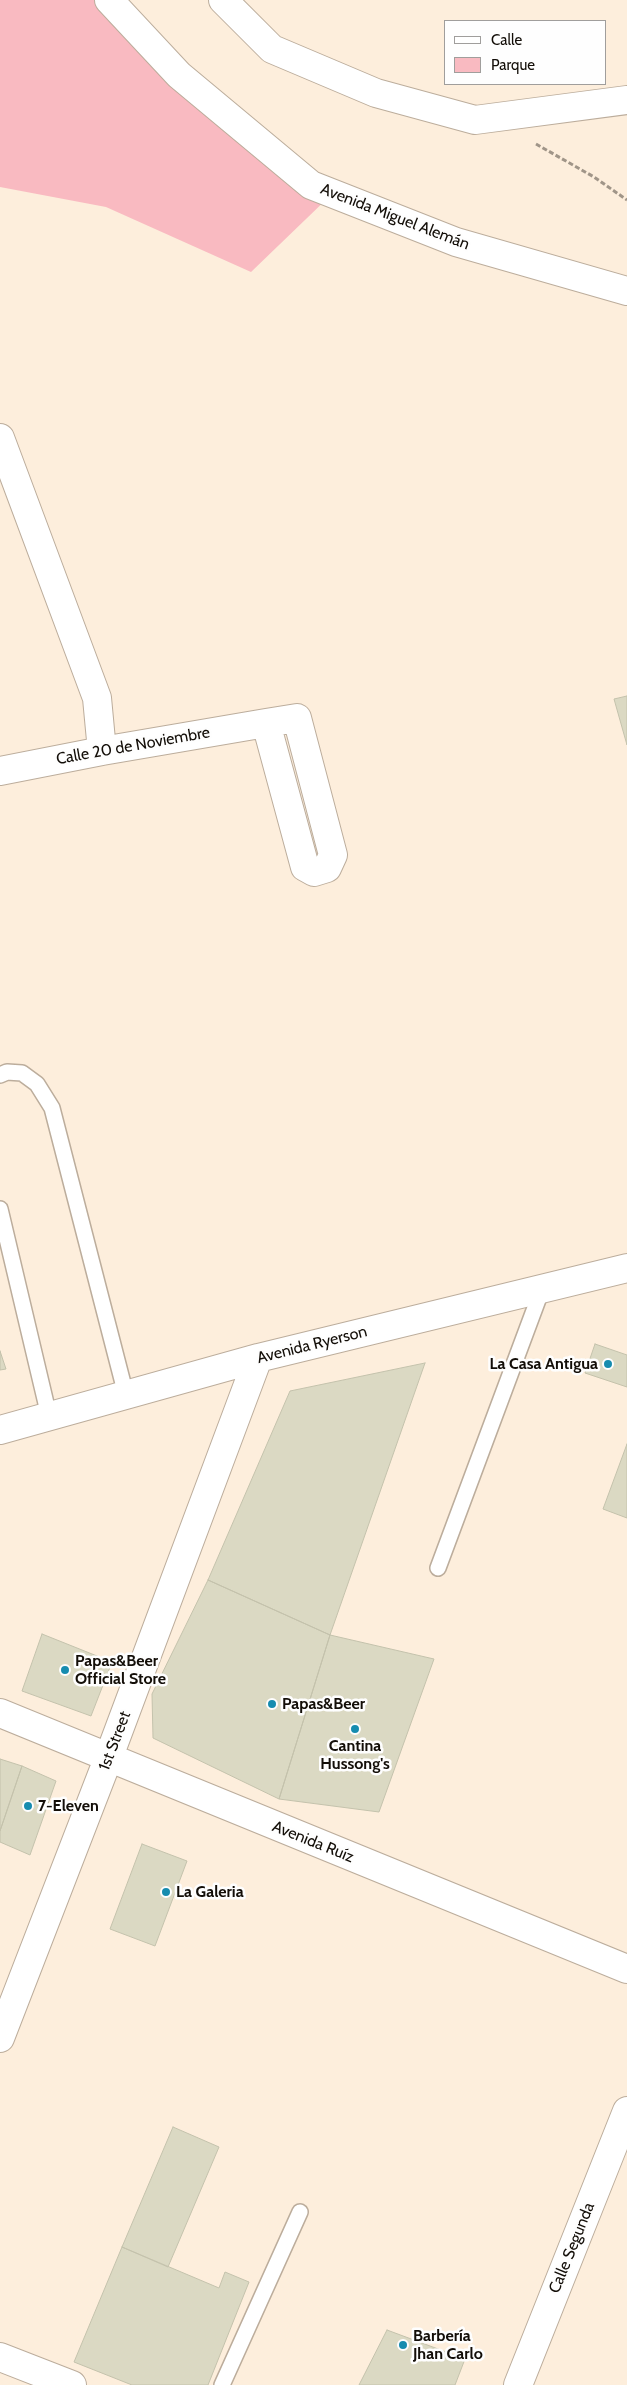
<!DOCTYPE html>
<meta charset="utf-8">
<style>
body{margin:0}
#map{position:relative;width:627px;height:2385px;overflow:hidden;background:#fdeedc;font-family:Cabin,sans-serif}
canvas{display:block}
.legend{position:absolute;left:444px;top:20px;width:162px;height:65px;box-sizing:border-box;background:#fefefe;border:1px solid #a09e9c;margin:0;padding:6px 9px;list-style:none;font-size:15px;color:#130e08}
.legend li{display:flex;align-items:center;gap:10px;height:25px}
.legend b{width:25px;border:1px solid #a09e9c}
</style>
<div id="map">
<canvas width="627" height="2385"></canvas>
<ul class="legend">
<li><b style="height:6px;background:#fff"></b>Calle</li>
<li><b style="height:14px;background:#f9bac1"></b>Parque</li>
</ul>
</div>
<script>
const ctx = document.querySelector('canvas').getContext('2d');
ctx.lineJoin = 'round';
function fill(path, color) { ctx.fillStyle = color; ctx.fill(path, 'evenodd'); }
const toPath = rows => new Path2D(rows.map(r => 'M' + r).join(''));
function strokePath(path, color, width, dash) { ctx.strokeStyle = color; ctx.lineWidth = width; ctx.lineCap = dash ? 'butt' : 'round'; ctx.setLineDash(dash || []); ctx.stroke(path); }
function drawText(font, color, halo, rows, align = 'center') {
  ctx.font = font + ' Cabin,sans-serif'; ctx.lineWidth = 5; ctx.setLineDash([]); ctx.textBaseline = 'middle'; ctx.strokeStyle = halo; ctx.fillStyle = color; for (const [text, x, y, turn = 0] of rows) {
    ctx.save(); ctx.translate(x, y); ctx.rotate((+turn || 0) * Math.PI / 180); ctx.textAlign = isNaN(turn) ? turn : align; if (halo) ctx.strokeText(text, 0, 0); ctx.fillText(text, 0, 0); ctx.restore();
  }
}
fill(toPath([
 [0,0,123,0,202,83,333,193,251,272,106,207,0,187]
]), '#f9bac1');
const building = toPath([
 [627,696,627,745,614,699,627,696],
 [595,1344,627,1355,627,1387,585,1373,595,1344],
 [0,1351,6,1369,0,1370,0,1351],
 [425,1363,330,1635,208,1580,290,1391,425,1363],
 [627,1444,627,1518,603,1509,627,1444],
 [208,1580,330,1635,279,1799,153,1738,152,1694,208,1580],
 [42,1634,112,1662,91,1716,22,1691,42,1634],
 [330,1635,434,1659,379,1812,279,1799,330,1635],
 [0,1759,22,1766,0,1831,0,1759],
 [22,1766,56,1781,30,1855,0,1842,0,1831,22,1766],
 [142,1844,187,1861,155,1946,110,1929,142,1844],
 [173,2127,219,2147,168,2267,122,2247,173,2127],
 [122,2247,219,2288,225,2272,249,2282,208,2385,132,2385,74,2362,122,2247],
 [387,2330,465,2359,455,2385,359,2385,387,2330]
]);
fill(building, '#dbd9c3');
strokePath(building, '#c4c2ac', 1);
const lane = toPath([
 [0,1075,7,1072,22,1073,37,1084,52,1108,126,1395],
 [0,1209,49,1416],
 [438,1568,542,1289],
 [222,2385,300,2212]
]);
const street = toPath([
 [109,0,179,75,311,185,456,242,627,291],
 [223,0,272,49,376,93,475,120,627,100],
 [0,438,97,698,102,751],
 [0,771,102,751,266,723,297,718,333,855,327,868,314,872,305,867,266,723],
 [0,1430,258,1358,627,1268],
 [0,1713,627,1969],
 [0,2038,108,1759,258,1358],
 [0,2357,72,2385],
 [518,2385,627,2111]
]);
strokePath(lane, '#bcad9c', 18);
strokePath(street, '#bcad9c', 30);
strokePath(toPath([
 [536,144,594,177,627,200]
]), '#a09588', 3, [5, 2.5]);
strokePath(lane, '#fff', 15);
strokePath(street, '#fff', 28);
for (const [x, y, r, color] of [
 [608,1364,5,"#168caf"],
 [65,1670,5,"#168caf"],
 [272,1704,5,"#168caf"],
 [355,1729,5,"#168caf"],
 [28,1806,5,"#168caf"],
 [166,1892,5,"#168caf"],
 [403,2345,5,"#168caf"]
]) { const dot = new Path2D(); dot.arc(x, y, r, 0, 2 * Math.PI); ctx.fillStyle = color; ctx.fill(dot); strokePath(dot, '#fefefe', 2); }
drawText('16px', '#130e08', '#fefefe', [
 ["Avenida Miguel Alemán",395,217,21],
 ["Calle 20 de Noviembre",133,746,-10],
 ["Avenida Ryerson",312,1345,-14],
 ["1st Street",115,1741,-69],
 ["Avenida Ruíz",313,1842,22],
 ["Calle Segunda",572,2248,-68]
]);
drawText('bold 16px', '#130e08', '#fefefe', [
 ["La Casa Antigua",598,1364,"right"],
 ["Papas&Beer",75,1661],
 ["Official Store",75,1679],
 ["Papas&Beer",282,1704],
 ["Cantina",355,1746,"center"],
 ["Hussong's",355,1764,"center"],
 ["7-Eleven",38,1806],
 ["La Galeria",176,1892],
 ["Barbería",413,2336],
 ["Jhan Carlo",413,2354]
], 'left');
</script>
